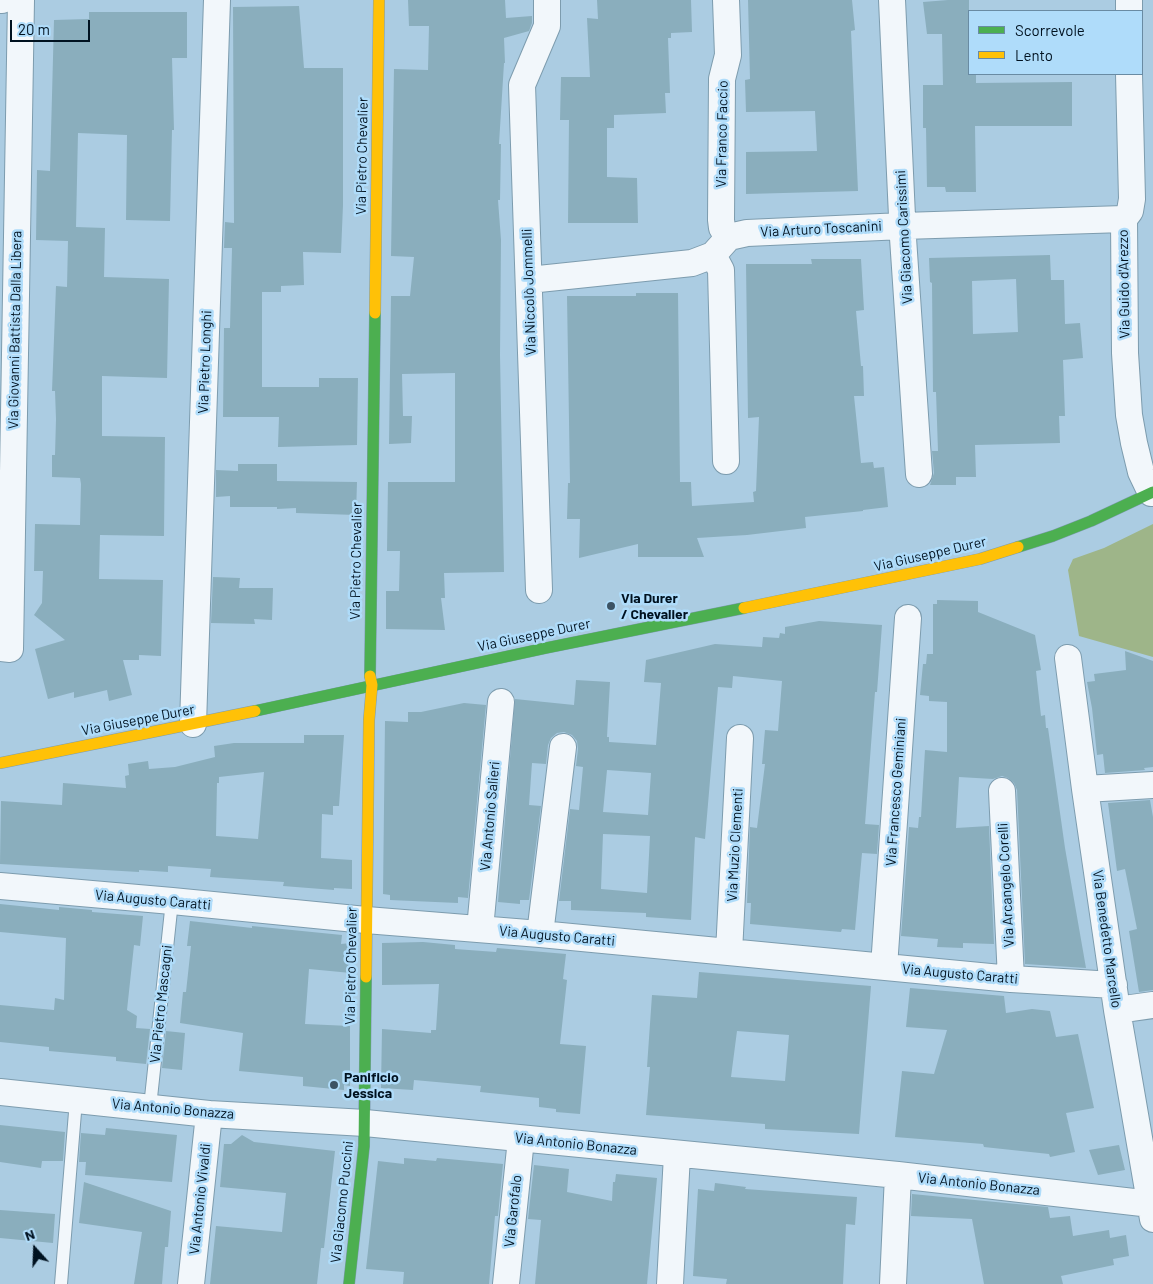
<!DOCTYPE html>
<meta charset="utf-8">
<style>
body{margin:0}
#map{position:relative;width:1153px;height:1284px;overflow:hidden;background:#abcce2;font-family:Barlow,sans-serif}
canvas{display:block}
.legend{position:absolute;left:968px;top:10px;width:175px;height:65px;box-sizing:border-box;background:#afdcfa;border:1px solid #698ba3;margin:0;padding:6px 9px;list-style:none;font-size:15px;color:#001220}
.legend li{display:flex;align-items:center;gap:10px;height:25px}
.legend b{width:25px;border:1px solid #698ba3}
.north{position:absolute;left:10px;top:1224px;width:50px;height:50px;-webkit-text-stroke:4px #afdcfa;paint-order:stroke;rotate:340deg;font-size:14px;font-weight:700;line-height:20px;text-align:center;color:#001220}
.north::after{content:'';display:block;margin:auto;width:18px;height:22px;background:#001220;clip-path:polygon(50% 0,100% 100%,50% 72%,0 100%)}
.scale{position:absolute;left:10px;top:20px;width:80px;height:22px;box-sizing:border-box;border:2px solid #001220;border-top:0;padding-left:6px;font-size:15px;line-height:18px;white-space:nowrap;color:#001220;-webkit-text-stroke:4px #afdcfa;paint-order:stroke}
</style>
<div id="map">
<canvas width="1153" height="1284"></canvas>
<ul class="legend">
<li><b style="height:6px;background:#4caf50"></b>Scorrevole</li>
<li><b style="height:6px;background:#ffc107"></b>Lento</li>
</ul>
<div class="north">N</div>
<div class="scale">20 m</div>
</div>
<script>
const ctx = document.querySelector('canvas').getContext('2d');
ctx.lineJoin = 'round';
function fill(path, color) { ctx.fillStyle = color; ctx.fill(path, 'evenodd'); }
const toPath = rows => new Path2D(rows.map(r => 'M' + r).join(''));
function strokePath(path, color, width, dash) { ctx.strokeStyle = color; ctx.lineWidth = width; ctx.lineCap = dash ? 'butt' : 'round'; ctx.setLineDash(dash || []); ctx.stroke(path); }
function drawText(font, color, halo, rows, align = 'center') {
  ctx.font = font + ' Barlow,sans-serif'; ctx.lineWidth = 5; ctx.setLineDash([]); ctx.textBaseline = 'middle'; ctx.strokeStyle = halo; ctx.fillStyle = color; for (const [text, x, y, turn = 0] of rows) {
    ctx.save(); ctx.translate(x, y); ctx.rotate((+turn || 0) * Math.PI / 180); ctx.textAlign = isNaN(turn) ? turn : align; if (halo) ctx.strokeText(text, 0, 0); ctx.fillText(text, 0, 0); ctx.restore();
  }
}
fill(toPath([
 [1153,524,1153,657,1079,636,1068,570,1073,559,1104,548]
]), '#9eb589');
fill(toPath([
 [408,0,505,0,506,18,532,16,532,23,529,31,504,38,505,63,504,63,499,144,501,144,500,200,498,200,501,240,500,355,504,572,444,573,445,598,441,598,445,630,386,629,386,591,399,591,400,551,387,551,388,482,455,482,455,373,402,374,403,416,412,416,411,443,389,444,391,296,410,296,414,257,391,256,394,69,428,70,429,26,409,26],
 [597,0,691,0,692,32,671,33,671,38,668,38,670,93,665,93,666,113,614,115,614,128,607,128,607,177,637,178,638,223,568,223,569,120,560,120,561,77,590,77,587,18,598,19],
 [748,0,852,0,855,30,851,31,858,191,746,194,746,152,817,151,815,111,746,112,745,80,750,79],
 [948,0,969,0,969,74,976,74,976,83,1072,82,1072,126,975,126,976,192,946,192,945,187,927,187,926,128,923,128,923,85,943,85,942,34,927,34,923,2],
 [299,6,304,68,343,68,343,205,341,253,303,252,304,285,281,286,281,292,262,292,262,387,319,387,319,378,358,378,357,445,278,447,279,417,223,417,224,328,230,328,232,248,224,248,225,222,234,223,233,7],
 [89,12,187,12,187,58,172,58,174,130,172,130,170,221,126,220,127,135,78,133,76,227,105,228,104,277,169,279,167,378,102,376,102,436,165,437,164,536,100,535,99,579,163,580,161,656,139,655,139,660,123,660,132,695,109,701,107,690,74,698,74,692,48,699,35,649,65,640,34,615,42,603,43,571,34,571,35,524,80,525,81,484,80,478,52,477,52,455,55,455,56,419,55,391,52,391,56,286,67,287,68,241,36,240,37,170,50,171,54,20,89,19],
 [1050,255,1051,280,1064,280,1065,324,1080,323,1083,358,1063,360,1065,416,1059,416,1060,443,975,445,976,477,956,477,956,485,930,485,934,473,932,451,938,451,936,392,933,392,932,283,930,282,929,258],
 [1016,279,1018,332,973,334,972,281],
 [811,259,861,259,864,310,856,311,861,366,863,366,864,396,854,396,861,463,873,462,874,468,884,467,888,507,863,510,863,511,805,517,806,528,747,535,697,538,704,557,638,557,638,544,579,558,580,519,567,519,568,483,570,483,567,296,636,296,636,293,678,293,680,482,691,482,692,506,754,502,753,492,756,491,759,417,748,418,746,264,812,264],
 [238,464,277,464,277,481,357,482,356,515,296,513,296,508,277,509,277,507,230,507,230,496,216,497,216,470,238,471],
 [213,577,240,578,239,588,273,588,272,620,254,619,255,624,211,623],
 [937,600,978,601,978,612,1035,635,1041,670,1036,671,1041,716,1045,715,1046,728,1048,728,1065,848,1086,968,1025,964,1017,790,1014,783,1008,778,1002,776,993,779,959,777,956,828,989,826,994,944,963,943,963,948,937,947,938,939,901,936,909,827,918,828,919,817,921,817,925,750,947,752,947,702,929,701,929,696,920,695,923,664,926,664,927,654,933,654,933,604,937,604],
 [819,621,882,625,877,692,875,692,865,824,879,825,877,854,862,853,855,930,842,929,841,932,750,924,751,903,747,903,750,827,757,828,765,764,762,764,765,730,778,731,782,681,733,676,732,688,718,687,705,839,695,837,691,920,646,917,646,913,571,910,571,901,559,901,570,809,579,810,583,767,576,766,578,749,577,741,572,735,564,732,557,733,551,738,548,745,546,764,532,763,529,805,541,806,529,900,520,900,520,904,498,902,515,699,574,705,576,680,610,682,607,737,609,737,609,742,656,745,661,683,644,682,646,660,715,644,762,647,763,637,779,638,780,633,785,634,785,627],
 [607,770,651,773,648,815,603,812],
 [603,834,650,836,647,893,601,889],
 [1125,651,1153,661,1153,767,1144,768,1145,770,1105,773,1103,754,1097,755,1092,708,1087,682,1095,681,1094,674,1126,670],
 [464,703,486,705,468,898,458,897,458,903,390,900,390,895,383,894,385,721,408,722,408,712,421,712],
 [304,735,344,735,339,806,333,806,333,815,322,814,321,858,352,860,352,889,334,888,334,890,283,886,284,882,210,877,211,869,168,866,168,872,139,870,139,872,0,864,1,801,62,805,63,783,126,788,125,776,129,775,128,764,148,761,149,769,175,767,215,757,214,746,234,743,304,743],
 [264,772,258,839,216,836,217,783,219,783,219,777],
 [1150,800,1153,817,1153,990,1139,992,1129,931,1137,929,1125,869,1117,871,1108,803],
 [0,904,59,910,59,907,92,910,92,912,143,916,140,946,134,945,127,1010,137,1016,136,1028,150,1029,146,1064,116,1061,116,1057,49,1051,49,1047,0,1042,0,1005,54,1010,55,998,64,1000,66,938,0,932],
 [190,921,252,928,252,926,342,935,341,944,351,943,351,973,309,969,305,1024,350,1026,350,1086,344,1085,344,1090,303,1086,303,1077,239,1071,243,1033,180,1023,183,992,186,992,191,946,187,946],
 [423,942,455,945,455,949,496,952,497,948,566,954,563,979,567,980,560,1044,586,1046,580,1114,556,1112,556,1109,539,1107,539,1098,480,1092,481,1086,414,1080,413,1090,381,1088,382,1029,431,1033,431,1030,436,1030,439,984,382,985,382,943],
 [699,972,871,986,859,1134,765,1129,765,1124,646,1115,650,1067,647,1067,652,995,697,998],
 [737,1031,789,1035,785,1081,731,1077],
 [910,988,1004,996,1006,1013,1032,1009,1050,1011,1056,1037,1078,1034,1094,1108,1066,1113,1075,1152,1050,1157,1049,1154,984,1147,983,1144,895,1137,902,1071,934,1074,947,1030,906,1027],
 [166,1031,185,1033,182,1070,162,1068],
 [0,1125,65,1132,63,1161,42,1161,41,1168,0,1162],
 [106,1128,177,1135,172,1182,85,1175,86,1162,79,1162,81,1133,105,1135],
 [242,1135,254,1142,335,1151,324,1248,321,1248,317,1284,210,1284,216,1226,282,1232,286,1193,220,1187,224,1144,231,1144],
 [1119,1145,1125,1170,1098,1175,1089,1150],
 [404,1158,436,1161,437,1158,503,1164,498,1216,495,1216,489,1284,403,1284,404,1272,366,1269,378,1161,404,1164],
 [534,1165,569,1169,567,1192,612,1201,613,1182,615,1182,616,1174,657,1178,647,1284,535,1284,541,1220,528,1219],
 [84,1182,171,1211,168,1247,165,1247,162,1284,134,1284,142,1232,79,1223],
 [715,1183,746,1187,745,1189,857,1197,855,1225,846,1224,843,1284,726,1284,727,1279,693,1276,698,1189,714,1191],
 [912,1194,1048,1207,1050,1218,1070,1216,1073,1236,1109,1230,1110,1238,1126,1235,1129,1256,1113,1259,1114,1265,1061,1276,1063,1284,984,1284,972,1219,911,1216],
 [0,1210,55,1214,53,1243,0,1238]
]), '#8aaebd');
const lane = toPath([
 [150,1107,172,901],
 [61,1284,76,1100]
]);
const street = toPath([
 [0,0,2,0],
 [726,0,728,55,722,79,721,220,722,228,729,237],
 [892,0,903,238,919,474],
 [1129,0,1129,11],
 [1129,74,1132,199,1130,211,1124,219,1125,353,1129,415,1134,443,1141,472,1151,493],
 [713,255,721,270,726,461],
 [529,280,692,263,713,255,729,237,747,233,903,226,1124,219],
 [539,590,522,85,547,26,547,0],
 [0,648,10,649,21,0],
 [1068,658,1085,789,1117,1010,1153,1219],
 [193,724,217,0],
 [1085,789,1153,785],
 [1002,791,1011,979],
 [0,886,172,901,366,920,540,934,1011,979,1114,985],
 [480,929,501,702],
 [540,934,563,747],
 [729,952,740,738],
 [884,967,908,618],
 [1117,1010,1153,1005],
 [0,1092,209,1114,365,1123,898,1175,1151,1204],
 [191,1284,209,1114],
 [506,1284,521,1139],
 [670,1284,677,1155],
 [893,1284,898,1175]
]);
const fast = toPath([
 [1018,547,1053,536,1091,521,1153,492],
 [370,676,375,313],
 [255,711,546,648,744,608],
 [349,1284,364,1146,366,977]
]);
const slow = toPath([
 [375,313,379,0],
 [744,608,980,559,1018,547],
 [0,763,255,711],
 [366,977,369,720,372,685,370,676]
]);
strokePath(lane, '#7d9cae', 14);
strokePath(street, '#7d9cae', 28);
strokePath(fast, '#7d9cae', 12);
strokePath(slow, '#7d9cae', 12);
strokePath(lane, '#f2f7fb', 12);
strokePath(street, '#f2f7fb', 26);
strokePath(fast, '#4caf50', 11);
strokePath(slow, '#ffc107', 11);
for (const [x, y, r, color] of [
 [611,606,5,"#3c5364"],
 [334,1085,5,"#3c5364"]
]) { const dot = new Path2D(); dot.arc(x, y, r, 0, 2 * Math.PI); ctx.fillStyle = color; ctx.fill(dot); strokePath(dot, '#afdcfa', 2); }
drawText('14px', '#001220', '#afdcfa', [
 ["Via Franco Faccio",722,134,-89],
 ["Via Pietro Chevalier",362,156,-89],
 ["Via Arturo Toscanini",821,229,-3],
 ["Via Giacomo Carissimi",904,237,-93],
 ["Via Guido d'Arezzo",1124,284,-91],
 ["Via Niccolò Jommelli",529,292,-92],
 ["Via Giovanni Battista Dalla Libera",15,330,-89],
 ["Via Pietro Longhi",205,362,-88],
 ["Via Giuseppe Durer",930,554,-13],
 ["Via Pietro Chevalier",356,561,-89],
 ["Via Giuseppe Durer",534,635,-12],
 ["Via Giuseppe Durer",138,720,-11],
 ["Via Francesco Geminiani",896,792,-86],
 ["Via Antonio Salieri",490,816,-85],
 ["Via Muzio Clementi",735,845,-87],
 ["Via Arcangelo Corelli",1006,885,-93],
 ["Via Augusto Caratti",153,900,5],
 ["Via Augusto Caratti",557,936,5],
 ["Via Benedetto Marcello",1107,939,82],
 ["Via Pietro Chevalier",351,966,-89],
 ["Via Augusto Caratti",960,974,5],
 ["Via Pietro Mascagni",161,1004,-84],
 ["Via Antonio Bonazza",173,1109,5],
 ["Via Antonio Bonazza",576,1144,6],
 ["Via Antonio Bonazza",979,1184,6],
 ["Via Antonio Vivaldi",200,1199,-84],
 ["Via Giacomo Puccini",342,1202,-84],
 ["Via Garofalo",513,1211,-84]
]);
drawText('bold 14px', '#001220', '#afdcfa', [
 ["Via Durer",621,598],
 ["/ Chevalier",621,614],
 ["Panificio",344,1077],
 ["Jessica",344,1093]
], 'left');
</script>
